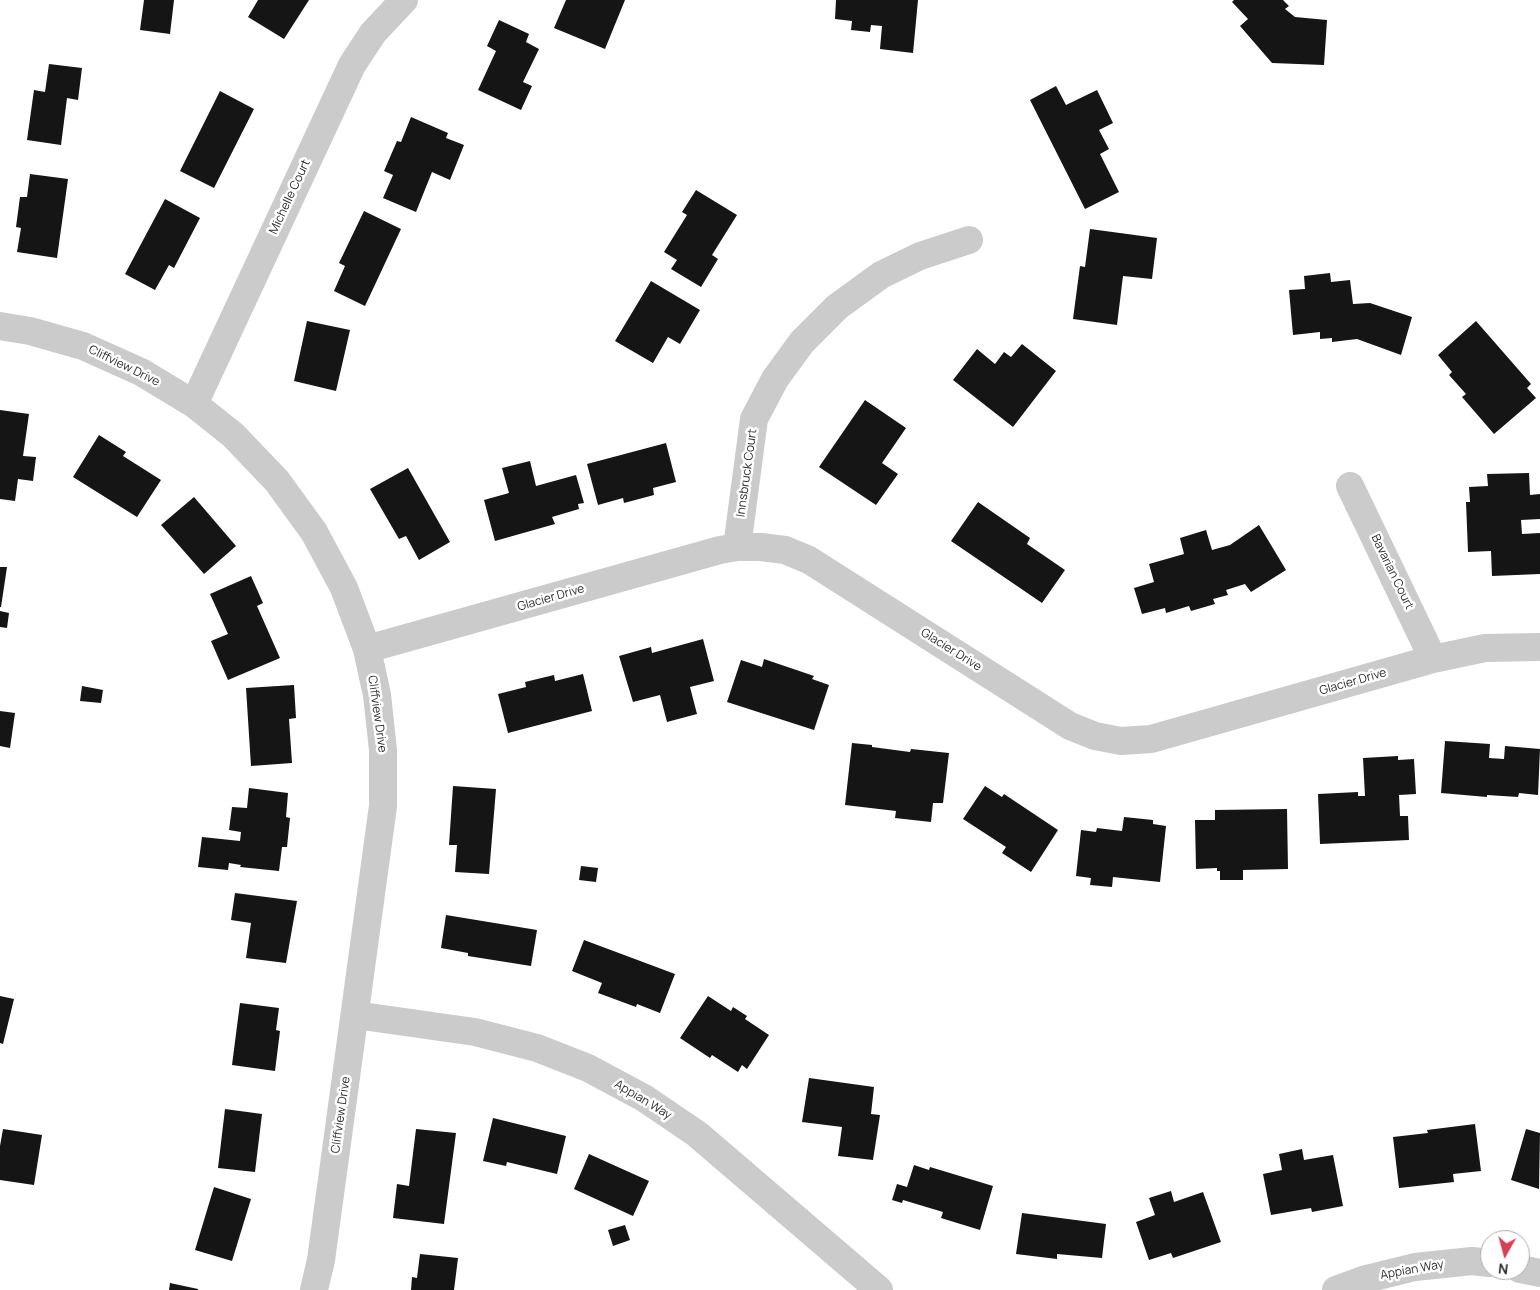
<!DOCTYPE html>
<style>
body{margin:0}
#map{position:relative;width:1540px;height:1290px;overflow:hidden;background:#fff;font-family:Manrope,sans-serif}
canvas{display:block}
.north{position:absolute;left:1480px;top:1230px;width:50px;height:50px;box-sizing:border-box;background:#fff;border:1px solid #ababab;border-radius:50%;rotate:187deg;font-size:14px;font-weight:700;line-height:20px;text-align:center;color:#2e2e2e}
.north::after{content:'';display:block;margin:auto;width:18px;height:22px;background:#d73e57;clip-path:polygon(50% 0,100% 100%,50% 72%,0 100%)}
</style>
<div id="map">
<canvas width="1540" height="1290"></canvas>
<div class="north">N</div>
</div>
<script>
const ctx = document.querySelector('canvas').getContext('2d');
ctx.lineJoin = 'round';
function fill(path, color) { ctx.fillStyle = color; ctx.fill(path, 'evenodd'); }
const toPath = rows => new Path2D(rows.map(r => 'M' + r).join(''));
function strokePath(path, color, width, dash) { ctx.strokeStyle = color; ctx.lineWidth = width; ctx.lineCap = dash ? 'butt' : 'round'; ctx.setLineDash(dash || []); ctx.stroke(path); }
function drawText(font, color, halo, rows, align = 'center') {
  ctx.font = font + ' Manrope,sans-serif'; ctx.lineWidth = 5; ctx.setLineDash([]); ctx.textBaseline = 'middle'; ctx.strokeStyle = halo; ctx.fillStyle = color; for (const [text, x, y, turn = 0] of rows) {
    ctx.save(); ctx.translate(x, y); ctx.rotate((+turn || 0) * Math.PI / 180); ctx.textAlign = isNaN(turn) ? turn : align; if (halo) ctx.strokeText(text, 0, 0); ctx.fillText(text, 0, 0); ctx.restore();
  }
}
fill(toPath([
 [144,0,174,0,170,34,140,30],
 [258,0,309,0,284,39,248,17],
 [566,0,625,0,605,49,554,28],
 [836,0,918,0,913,53,880,49,882,26,871,25,870,32,851,30,852,21,835,19],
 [1234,0,1283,0,1289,6,1285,9,1295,17,1327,20,1324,65,1272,63,1240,26,1248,19,1232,2],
 [499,20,529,34,526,42,539,49,523,82,532,86,521,110,478,90,496,51,487,46],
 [49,64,82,68,78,100,67,98,61,145,27,140,34,90,45,92],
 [1056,86,1066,105,1097,90,1113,123,1099,130,1109,149,1100,154,1119,192,1085,209,1030,100],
 [220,91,254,109,214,188,180,171],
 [411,117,448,133,446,138,464,145,450,180,432,172,416,212,383,198,393,175,384,171,397,141,401,142],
 [30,174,68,179,57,258,17,252,21,228,16,227,20,197,27,197],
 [696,190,737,215,712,255,718,259,701,287,671,269,677,260,664,252,687,215,682,212],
 [165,199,200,218,174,268,169,265,155,290,125,274],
 [364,211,401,229,365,306,334,291,345,266,339,263],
 [1090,229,1157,238,1152,279,1123,276,1117,325,1073,319,1080,266,1085,267],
 [1330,273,1331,282,1350,280,1353,304,1370,303,1412,317,1401,355,1357,339,1332,342,1332,338,1320,339,1320,332,1293,335,1289,290,1305,289,1304,276],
 [651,281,700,310,680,344,668,337,653,363,615,341],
 [307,321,350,330,336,391,294,381],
 [1476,321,1531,384,1527,388,1536,398,1494,434,1462,397,1466,394,1449,375,1452,372,1438,355],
 [1022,344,1056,371,1013,427,953,380,977,349,995,364,1004,352,1011,357],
 [865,400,906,428,882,463,898,474,876,505,819,467],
 [0,410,29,414,23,456,36,457,33,481,18,479,15,501,0,499],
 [99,435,126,452,123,456,161,480,137,517,73,477],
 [666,443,676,482,653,488,654,495,624,503,623,498,598,505,587,464],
 [530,461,536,486,576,475,584,503,578,504,579,509,552,517,555,524,495,541,484,500,509,493,502,468],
 [408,468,450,542,419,560,406,536,399,539,370,489],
 [1529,473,1530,495,1540,494,1540,519,1521,520,1522,534,1540,533,1540,574,1492,576,1491,551,1468,552,1466,502,1470,502,1469,487,1488,486,1487,474],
 [194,497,236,546,204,574,161,525],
 [978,502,1030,538,1027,544,1065,570,1042,603,951,541],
 [1259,525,1286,570,1251,592,1245,584,1226,590,1228,595,1213,599,1215,604,1191,611,1189,606,1166,613,1165,608,1142,614,1134,588,1154,582,1149,564,1184,554,1180,538,1206,530,1212,550,1230,545],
 [0,567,7,567,1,607,0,607],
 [251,576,263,603,257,606,280,658,228,680,211,641,228,634,210,594],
 [0,611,9,613,7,628,0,627],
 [703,639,714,681,690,687,697,714,667,722,660,695,633,702,619,656,651,647,652,653],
 [764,659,814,676,812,679,829,685,814,730,727,702,741,660,762,667],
 [583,674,592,711,508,733,498,694,526,687,525,682,554,675,555,681],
 [294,685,296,718,289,719,292,763,251,766,246,688],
 [82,686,103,690,101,703,80,701],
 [0,711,15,713,10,748,0,746],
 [1445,741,1490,744,1489,758,1504,759,1505,746,1540,749,1538,795,1519,793,1518,797,1487,795,1487,797,1441,793],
 [852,743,872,745,872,747,910,752,911,749,949,753,943,803,933,803,931,822,895,818,896,811,845,805],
 [1398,756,1398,760,1414,759,1416,794,1399,795,1400,816,1408,816,1409,840,1320,844,1318,794,1358,792,1358,796,1365,796,1363,758],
 [453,786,496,789,489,874,455,872,457,845,449,845],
 [985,786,1002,797,1004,794,1058,830,1031,872,1002,853,1006,847,963,819],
 [249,788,288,793,286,817,290,818,287,847,282,847,279,871,240,867,241,865,229,863,228,870,198,867,202,837,240,841,241,832,229,830,232,807,247,808],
 [1287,809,1288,869,1243,870,1243,880,1220,880,1220,871,1217,871,1217,868,1196,869,1195,820,1215,820,1215,810],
 [1124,817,1153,820,1153,824,1166,826,1160,882,1113,877,1112,887,1090,885,1091,878,1076,876,1081,830,1096,832,1097,828,1122,831],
 [581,866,598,868,596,882,579,880],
 [235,893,297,901,286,963,246,958,251,923,231,920],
 [446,915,537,930,531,966,468,956,468,953,441,948],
 [584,940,675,974,660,1013,637,1004,636,1007,598,993,602,983,572,971],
 [0,996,14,999,3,1044,0,1043],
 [708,996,731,1011,733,1007,747,1016,745,1019,769,1035,747,1069,742,1065,738,1072,712,1055,710,1058,680,1038],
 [240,1003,279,1008,276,1030,280,1031,275,1071,232,1065],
 [809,1078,874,1087,871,1114,880,1115,873,1160,838,1156,842,1127,802,1122],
 [225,1109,262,1114,255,1172,218,1168],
 [493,1118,566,1136,557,1174,507,1162,506,1166,483,1161],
 [1475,1124,1481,1171,1453,1174,1454,1182,1399,1188,1393,1137,1428,1133,1427,1130],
 [3,1129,42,1135,34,1185,0,1180,0,1146],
 [416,1129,456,1133,444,1224,393,1218,397,1184,409,1186],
 [1526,1129,1540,1133,1539,1189,1511,1180],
 [1302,1149,1304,1160,1333,1155,1343,1206,1312,1212,1311,1208,1271,1215,1263,1174,1282,1170,1279,1154],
 [589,1154,649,1181,633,1216,574,1189],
 [914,1165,929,1170,930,1167,993,1186,980,1230,941,1218,943,1212,903,1200,902,1203,892,1200,897,1184,907,1187],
 [214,1187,251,1199,232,1261,195,1250],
 [1171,1191,1174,1202,1203,1192,1221,1242,1173,1258,1171,1253,1149,1260,1136,1222,1155,1215,1149,1198],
 [1022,1213,1106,1224,1102,1258,1057,1254,1057,1259,1016,1254],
 [625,1225,630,1240,613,1246,608,1230],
 [420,1254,458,1258,454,1290,411,1290,412,1277,417,1278],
 [170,1283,198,1289,198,1290,169,1290]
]), '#151515');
strokePath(toPath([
 [0,326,30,331,83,346,141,372,194,404,233,435,277,481,314,532,344,588,367,649,377,695,383,750,383,806,321,1260,314,1290],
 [194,404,352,65,373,33,404,0],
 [1350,486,1433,659],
 [737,547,754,419,775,379,802,342,837,307,881,275,920,256,969,240],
 [367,649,720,550,737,547,761,547,785,550,809,560,1070,726,1095,736,1121,741,1151,739,1433,659,1485,648,1540,647],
 [355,1015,475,1032,537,1048,588,1068,644,1098,697,1134,879,1290],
 [1520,1269,1540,1273],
 [1336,1290,1366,1279,1415,1267,1472,1261,1490,1263]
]), '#cbcbcb', 28);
drawText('12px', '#2e2e2e', '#fff', [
 ["Michelle Court",290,197,-65],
 ["Cliffview Drive",124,366,26],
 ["Innsbruck Court",747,473,-82],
 ["Bavarian Court",1392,572,64],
 ["Glacier Drive",551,598,-16],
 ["Glacier Drive",951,650,32],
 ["Glacier Drive",1353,682,-16],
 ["Cliffview Drive",377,714,82],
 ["Appian Way",643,1100,31],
 ["Cliffview Drive",341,1115,-82],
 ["Appian Way",1412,1270,-10]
]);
</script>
